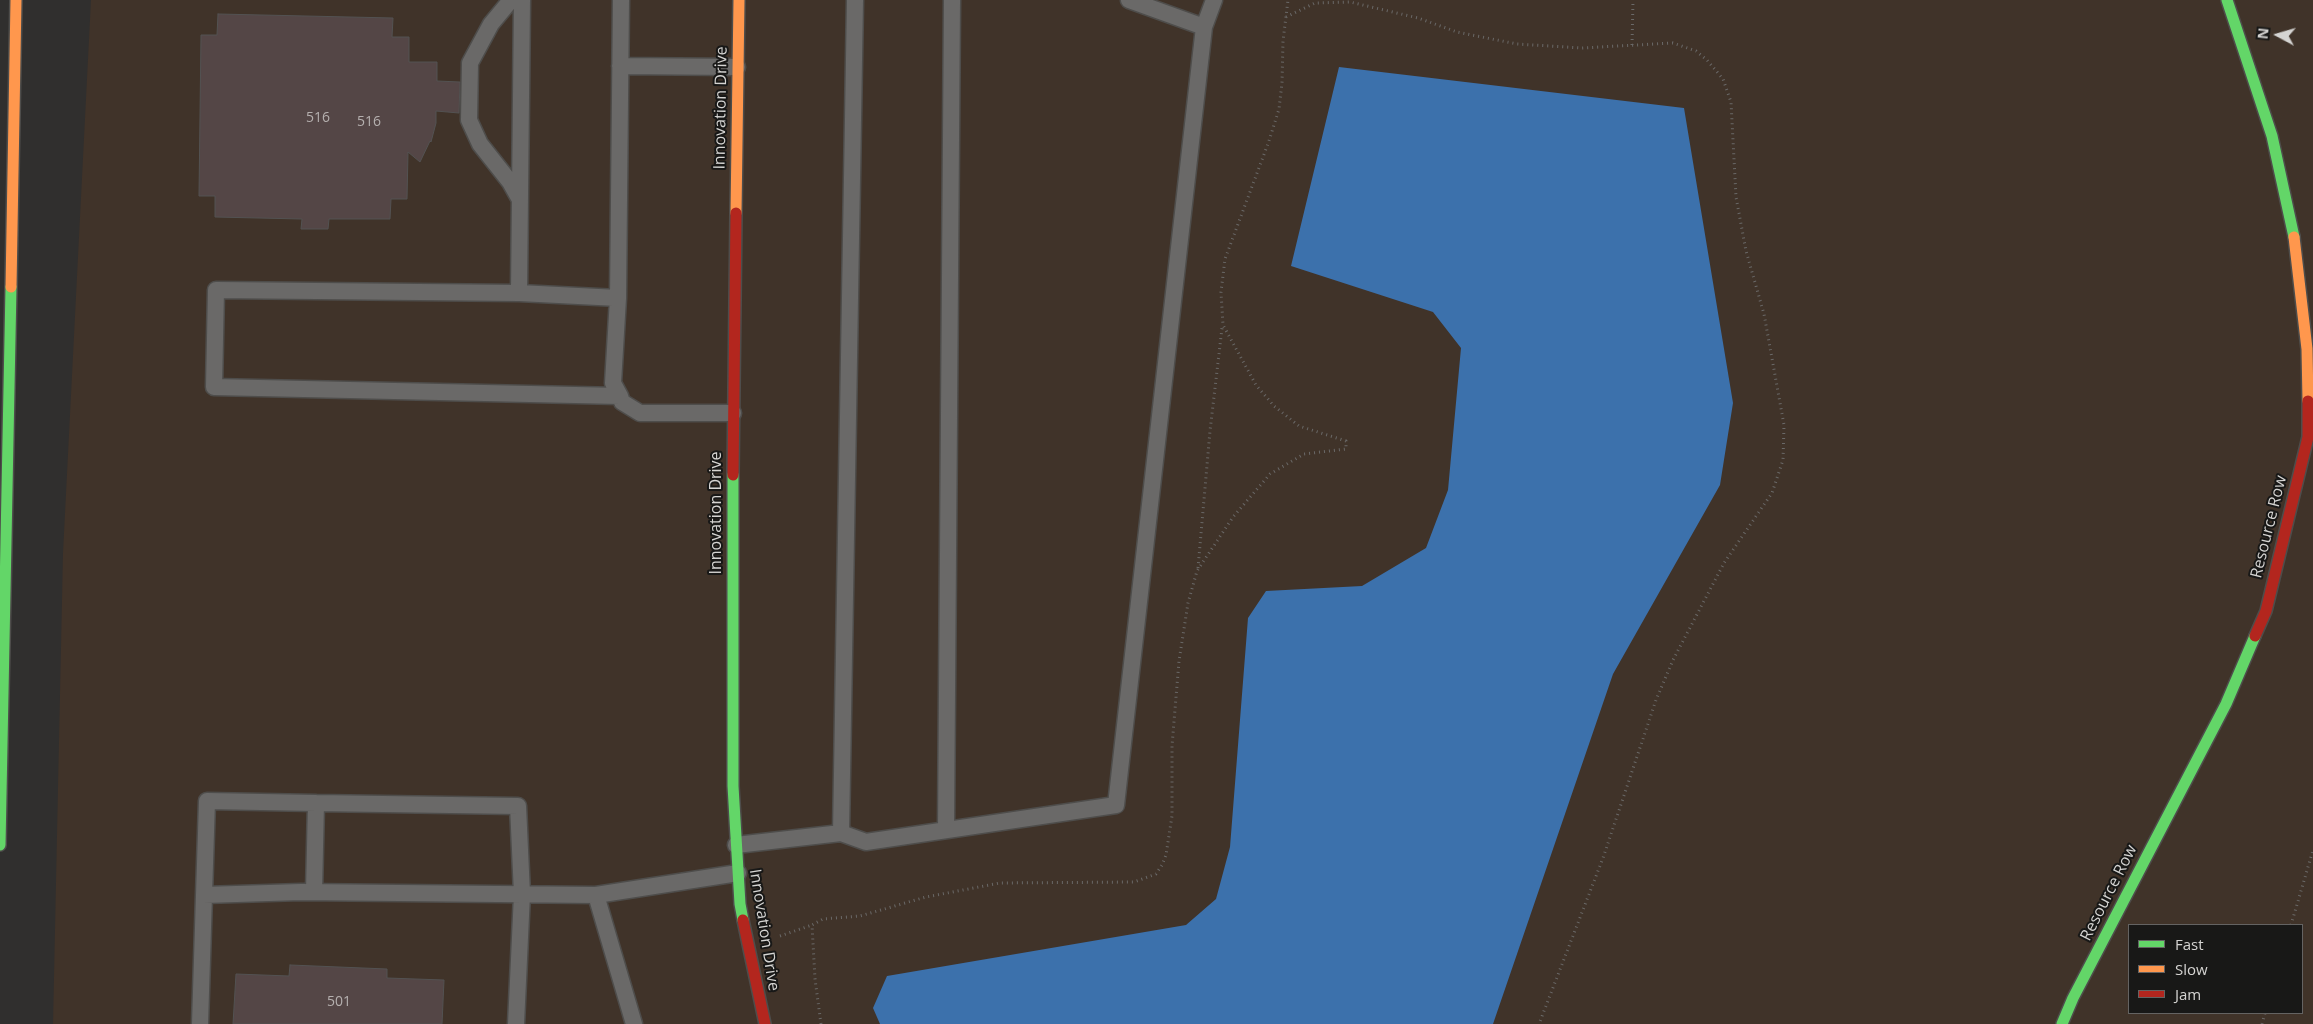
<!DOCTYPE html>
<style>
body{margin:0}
#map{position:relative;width:2313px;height:1024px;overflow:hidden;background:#302f2e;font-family:"Open Sans",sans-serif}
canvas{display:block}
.legend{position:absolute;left:2128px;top:924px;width:175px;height:90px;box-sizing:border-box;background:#181817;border:1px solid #646362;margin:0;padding:6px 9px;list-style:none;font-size:15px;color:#d5d4d2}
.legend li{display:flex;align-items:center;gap:10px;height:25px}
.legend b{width:25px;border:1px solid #646362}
.north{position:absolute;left:2253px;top:10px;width:50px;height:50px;-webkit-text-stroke:4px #181817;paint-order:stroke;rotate:276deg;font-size:14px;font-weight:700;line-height:20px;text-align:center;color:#d5d4d2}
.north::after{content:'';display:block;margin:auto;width:18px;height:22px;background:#d5d4d2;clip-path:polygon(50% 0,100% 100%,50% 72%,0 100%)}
</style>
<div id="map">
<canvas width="2313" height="1024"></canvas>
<ul class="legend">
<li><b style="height:6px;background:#63d668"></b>Fast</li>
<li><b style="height:6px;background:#ff974d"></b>Slow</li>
<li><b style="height:6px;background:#b3261e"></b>Jam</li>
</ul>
<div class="north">N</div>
</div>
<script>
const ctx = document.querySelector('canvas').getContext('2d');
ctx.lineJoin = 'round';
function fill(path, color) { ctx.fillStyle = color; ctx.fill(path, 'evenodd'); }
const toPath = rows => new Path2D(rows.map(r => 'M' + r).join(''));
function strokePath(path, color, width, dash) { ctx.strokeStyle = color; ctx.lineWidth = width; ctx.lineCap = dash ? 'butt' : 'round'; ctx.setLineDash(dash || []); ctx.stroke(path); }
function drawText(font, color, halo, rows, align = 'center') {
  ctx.font = font + ' "Open Sans",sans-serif'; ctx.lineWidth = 4; ctx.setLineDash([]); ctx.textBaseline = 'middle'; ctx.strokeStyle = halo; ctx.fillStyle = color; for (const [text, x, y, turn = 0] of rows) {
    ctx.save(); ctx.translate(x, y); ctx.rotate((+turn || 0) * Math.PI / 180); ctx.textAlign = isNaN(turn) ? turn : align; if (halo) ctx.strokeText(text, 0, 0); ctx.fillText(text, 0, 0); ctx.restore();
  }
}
fill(toPath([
 [91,0,2313,0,2313,1024,53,1024,63,553],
 [2129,925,2302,925,2302,1013,2129,1013]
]), '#403329');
fill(toPath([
 [1339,67,1684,108,1733,403,1720,485,1613,674,1493,1024,880,1024,873,1008,887,976,1186,925,1216,899,1230,847,1248,618,1266,591,1362,586,1426,548,1448,490,1461,348,1433,312,1291,266]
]), '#3c71ac');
const building = toPath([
 [218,14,393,18,392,37,409,37,409,62,437,62,437,81,460,82,459,113,436,111,436,123,431,142,430,141,420,162,408,152,407,199,391,199,390,219,329,219,328,229,301,229,302,219,215,217,215,196,199,196,201,35,217,35,218,14],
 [290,965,387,969,387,978,444,980,442,1024,233,1024,236,974,289,976,290,965]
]);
fill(building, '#544646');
strokePath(building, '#535252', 1);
const lane = toPath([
 [511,0,491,24,470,63,469,120,480,144,510,182,519,198],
 [1129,0,1204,27],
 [620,66,737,67],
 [519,293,522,0],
 [618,298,621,0],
 [620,396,214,387,216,290,519,293,618,298,613,383,620,396,622,402,640,413,733,413],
 [316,803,518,806,522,894,516,1024],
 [946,830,952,0],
 [841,833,855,0],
 [736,845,841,833,866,842,1116,805,1204,27,1214,0],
 [204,895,207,801,316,803,314,892],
 [596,895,634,1024],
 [200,1024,204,895,301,892,596,895,738,873]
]);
const fast = toPath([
 [2227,0,2272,136,2294,237],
 [733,475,733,786,740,904,743,920],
 [0,845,11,287],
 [2062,1024,2073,998,2226,704,2255,636]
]);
const slow = toPath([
 [736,213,739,0],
 [2294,237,2307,349,2308,401],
 [11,287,16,0]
]);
const jam = toPath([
 [733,475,736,213],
 [2255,636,2266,611,2308,437,2308,401],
 [743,920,765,1024]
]);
strokePath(lane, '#4e4d4b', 19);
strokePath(fast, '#4e4d4b', 14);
strokePath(slow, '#4e4d4b', 14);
strokePath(jam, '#4e4d4b', 14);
strokePath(toPath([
 [1286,17,1315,3,1350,2,1418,18,1457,32,1517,44,1582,48,1673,43,1696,51,1707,60,1723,79,1731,102,1736,197,1746,251,1764,314,1784,425,1783,460,1772,493,1724,563,1673,660,1656,700,1603,858,1539,1024],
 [1632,45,1633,0],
 [1198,568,1210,431,1222,328],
 [2291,925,2313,850],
 [780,936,812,925],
 [821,1024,815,979,812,925,823,919,860,916,926,897,1000,883,1134,882,1156,874,1162,865,1166,855,1172,816,1172,746,1179,661,1188,603,1197,571,1233,517,1270,474,1304,454,1346,449,1346,441,1299,426,1274,406,1256,385,1223,325,1221,292,1225,259,1269,141,1279,109,1282,83,1283,41,1288,0],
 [2262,1024,2265,1013]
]), '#6a6968', 3, [1, 4]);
strokePath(lane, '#6a6968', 16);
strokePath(fast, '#63d668', 11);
strokePath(slow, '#ff974d', 11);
strokePath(jam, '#b3261e', 11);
drawText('14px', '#b5b0af', null, [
 ["516",318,118],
 ["516",369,122],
 ["501",339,1002]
]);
drawText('16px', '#d5d4d2', '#181817', [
 ["Innovation Drive",721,108,-89],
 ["Innovation Drive",716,513,-90],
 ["Resource Row",2269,527,-76],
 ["Resource Row",2109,893,-63],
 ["Innovation Drive",764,930,81]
]);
</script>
